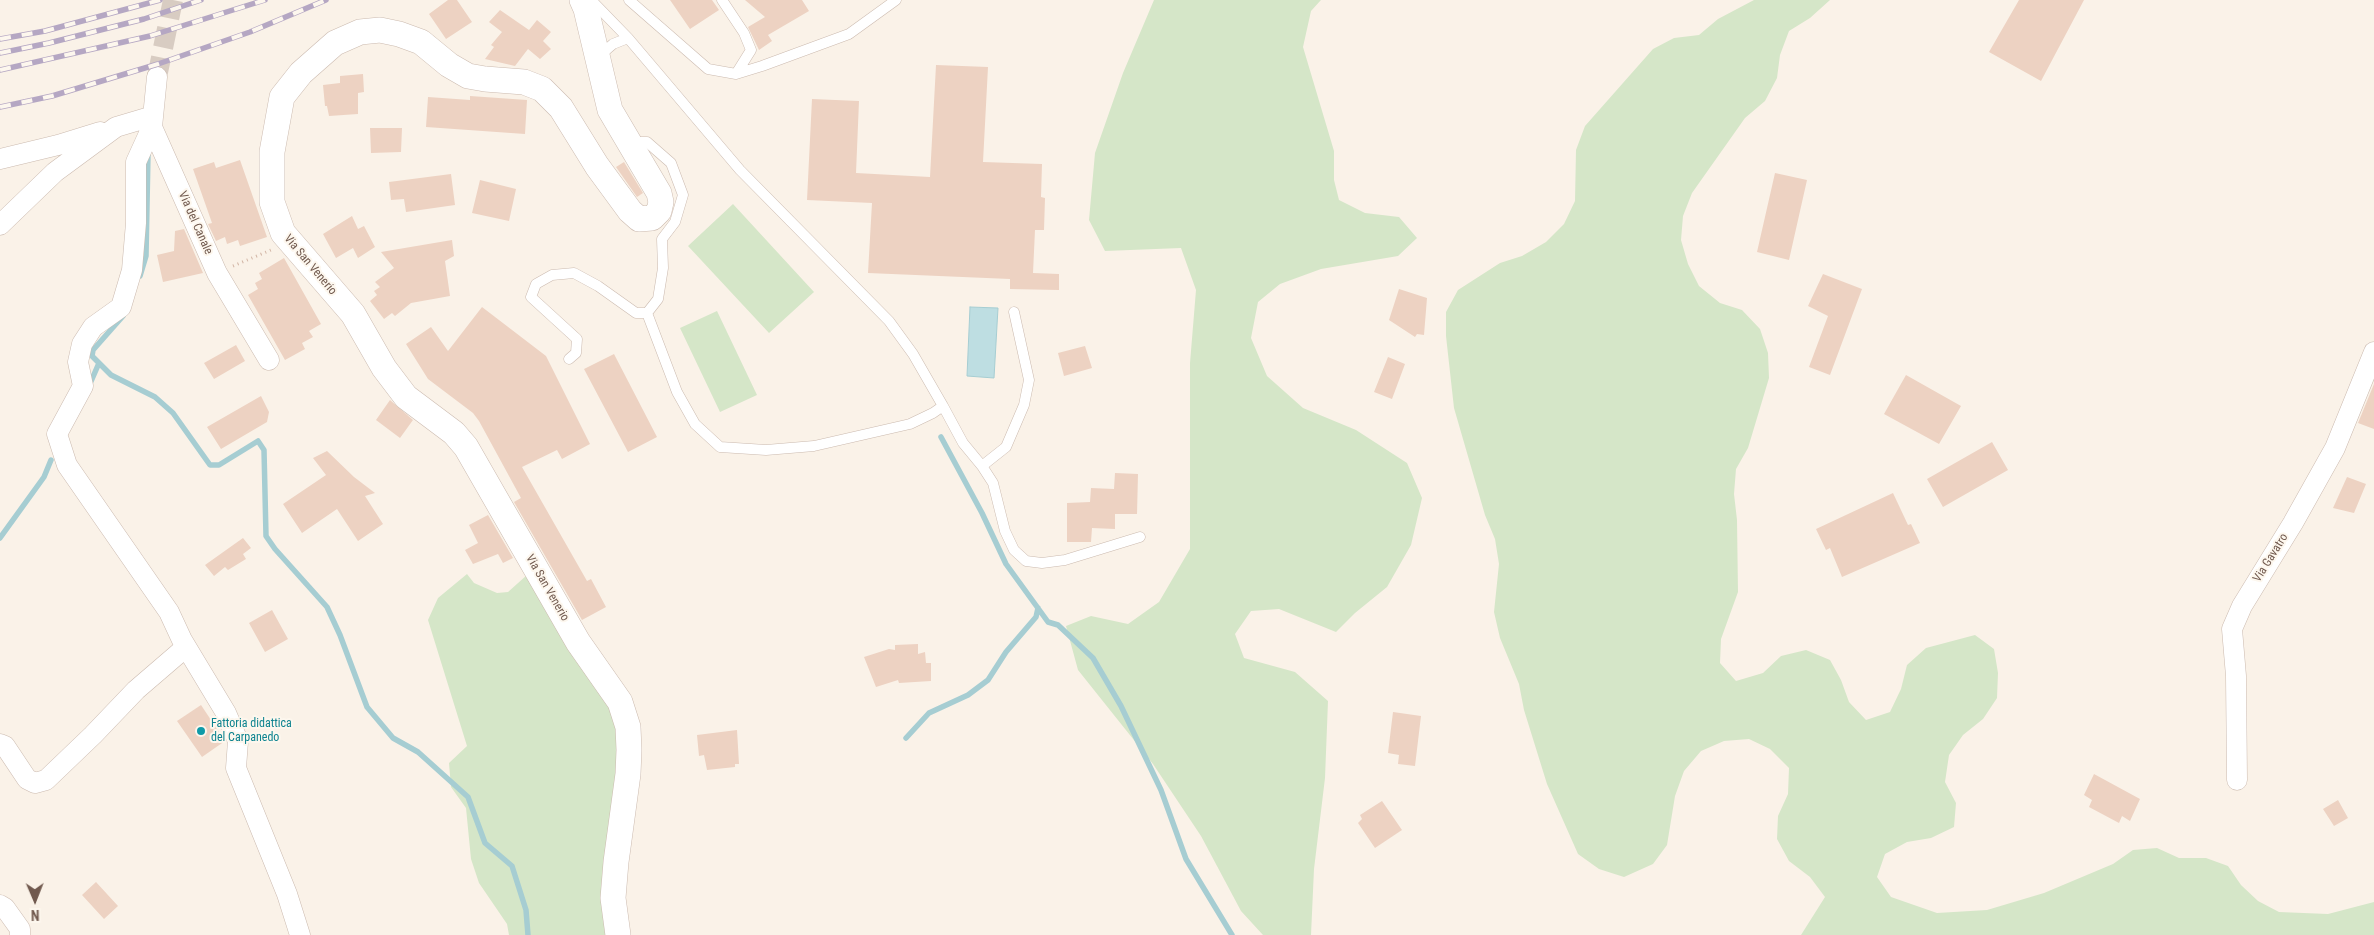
<!DOCTYPE html>
<style>
body{margin:0}
#map{position:relative;width:2374px;height:935px;overflow:hidden;background:#faf2e8;font-family:"Roboto Condensed",sans-serif}
canvas{display:block}
.north{position:absolute;left:10px;top:875px;width:50px;height:50px;-webkit-text-stroke:4px #fdf7ee;paint-order:stroke;rotate:179deg;font-size:14px;font-weight:700;line-height:20px;text-align:center;color:#715a4f}
.north::after{content:'';display:block;margin:auto;width:18px;height:22px;background:#715a4f;clip-path:polygon(50% 0,100% 100%,50% 72%,0 100%)}
</style>
<div id="map">
<canvas width="2374" height="935"></canvas>
<div class="north">N</div>
</div>
<script>
const ctx = document.querySelector('canvas').getContext('2d');
ctx.lineJoin = 'round';
function fill(path, color) { ctx.fillStyle = color; ctx.fill(path, 'evenodd'); }
const toPath = rows => new Path2D(rows.map(r => 'M' + r).join(''));
function strokePath(path, color, width, dash) { ctx.strokeStyle = color; ctx.lineWidth = width; ctx.lineCap = dash ? 'butt' : 'round'; ctx.setLineDash(dash || []); ctx.stroke(path); }
function drawText(font, color, halo, rows, align = 'center') {
  ctx.font = font + ' "Roboto Condensed",sans-serif'; ctx.lineWidth = 4; ctx.setLineDash([]); ctx.textBaseline = 'middle'; ctx.strokeStyle = halo; ctx.fillStyle = color; for (const [text, x, y, turn = 0] of rows) {
    ctx.save(); ctx.translate(x, y); ctx.rotate((+turn || 0) * Math.PI / 180); ctx.textAlign = isNaN(turn) ? turn : align; if (halo) ctx.strokeText(text, 0, 0); ctx.fillText(text, 0, 0); ctx.restore();
  }
}
fill(toPath([
 [1154,0,1321,0,1311,11,1303,47,1334,151,1334,180,1339,200,1365,213,1399,217,1417,238,1398,256,1321,269,1280,284,1258,302,1251,338,1267,376,1303,408,1356,430,1407,463,1422,498,1411,545,1387,587,1355,613,1336,632,1279,609,1251,611,1235,634,1244,658,1295,672,1328,701,1325,778,1314,869,1311,935,1263,935,1241,911,1201,836,1153,764,1078,670,1066,626,1091,616,1128,624,1159,602,1190,549,1190,363,1196,290,1181,248,1105,251,1089,220,1095,153,1123,73],
 [1754,0,1830,0,1810,18,1789,31,1780,55,1777,78,1765,101,1745,118,1692,193,1683,216,1681,240,1688,264,1699,286,1720,303,1742,310,1760,329,1768,353,1769,378,1748,448,1736,469,1734,494,1737,520,1738,592,1721,639,1720,663,1736,681,1763,673,1781,656,1806,650,1830,660,1841,680,1849,702,1866,720,1890,712,1901,689,1907,665,1926,648,1975,635,1994,649,1998,673,1997,698,1983,719,1963,735,1949,755,1945,782,1956,803,1954,827,1931,838,1907,842,1885,854,1877,877,1891,897,1937,913,1987,910,2044,893,2113,864,2133,850,2157,848,2179,858,2206,858,2228,866,2241,885,2258,901,2279,912,2328,914,2374,902,2374,935,1801,935,1825,897,1810,877,1789,861,1777,839,1778,816,1788,794,1789,768,1770,749,1749,739,1724,741,1701,751,1684,771,1675,796,1667,845,1653,864,1624,877,1599,869,1578,854,1547,784,1524,710,1519,684,1500,638,1494,612,1499,564,1495,539,1485,515,1454,408,1446,336,1446,312,1458,290,1500,263,1522,256,1546,242,1564,224,1575,201,1576,150,1585,126,1653,49,1674,38,1699,35,1718,19],
 [733,204,814,292,769,333,688,246],
 [717,311,757,395,720,412,680,328],
 [467,574,474,583,497,593,508,592,527,575,611,707,618,728,608,935,509,935,507,924,479,883,471,859,466,808,451,787,449,763,467,746,428,620,438,598]
]), '#d5e6c8');
const water = toPath([
 [970,307,998,308,994,378,967,376,970,307]
]);
fill(water, '#bedee2');
strokePath(water, '#a6cdd2', 1);
strokePath(toPath([
 [140,276,146,256,148,154],
 [123,316,93,350,92,356,111,375,155,397,173,413,210,465,219,465,258,441,264,450,266,536,275,549,327,607,340,635,367,707,393,738,418,752,468,797,485,843,512,866,526,910,528,935],
 [89,386,99,363],
 [941,437,982,513,1006,564,1048,622,1058,625,1093,658,1121,706,1161,790,1186,859,1232,935],
 [0,538,44,477,51,460],
 [906,738,929,713,968,695,988,680,1006,652,1036,617,1038,608]
]), '#a6cdd2', 5.5);
fill(toPath([
 [448,0,457,0,472,22,446,39,429,14],
 [670,0,712,0,719,10,690,29],
 [745,0,802,0,809,11,768,35,772,41,759,50,748,27,765,17],
 [2019,0,2084,0,2041,81,1989,52],
 [500,10,529,30,537,20,551,32,543,41,551,49,540,59,528,49,515,66,485,59,494,47,491,45,502,32,489,22],
 [936,65,988,67,983,162,1042,164,1041,197,1045,198,1044,230,1035,230,1033,273,1059,274,1059,290,1010,289,1010,279,868,273,872,203,807,200,812,99,859,101,856,173,930,177],
 [363,74,364,92,358,93,358,114,329,116,327,106,325,106,323,85,340,83,340,76],
 [470,96,527,100,525,134,426,127,428,97,470,100],
 [370,128,402,128,401,152,371,153],
 [240,160,267,237,240,246,238,240,227,244,225,237,216,241,208,224,212,223,193,169,214,162,216,168],
 [624,162,643,193,637,197,616,167],
 [1775,173,1807,180,1789,260,1757,252],
 [451,174,455,205,406,212,404,199,391,200,389,182],
 [480,180,516,189,509,221,472,213],
 [352,216,358,229,364,226,375,247,358,258,353,248,336,258,323,234],
 [184,229,203,273,163,282,157,255,174,251,175,231],
 [452,240,454,256,445,261,450,296,411,303,395,316,392,313,384,319,370,301,377,295,374,291,380,287,375,282,394,268,381,252],
 [284,258,321,324,309,331,313,337,302,343,305,349,285,360,248,295,258,289,255,283,262,279,259,273],
 [1823,274,1862,289,1830,375,1809,367,1828,316,1808,306],
 [1399,289,1427,298,1424,335,1417,334,1415,337,1389,320],
 [482,307,546,356,590,444,562,459,557,450,522,467,587,581,591,579,606,607,582,620,514,502,521,498,479,421,473,413,428,379,406,344,431,327,448,351],
 [236,345,245,361,214,379,204,363],
 [1085,346,1092,368,1064,376,1058,353],
 [614,354,657,437,628,452,584,369],
 [1388,357,1405,364,1392,399,1374,392],
 [1906,375,1961,406,1939,444,1884,414],
 [2374,384,2374,429,2358,423],
 [261,396,269,412,267,422,221,449,207,427],
 [390,400,413,420,400,438,376,420],
 [1992,442,2008,470,1943,507,1927,479],
 [327,451,354,477,375,493,365,496,383,524,358,541,337,509,302,533,283,504,326,475,313,458],
 [1115,473,1138,474,1137,514,1115,514,1115,529,1092,528,1091,542,1067,542,1067,503,1090,502,1091,488,1114,489],
 [2347,477,2366,484,2354,513,2333,508],
 [1893,493,1908,525,1911,524,1920,543,1842,577,1830,548,1826,550,1816,529],
 [488,515,513,558,503,563,498,554,473,564,465,550,478,543,469,525],
 [243,538,251,548,243,554,246,559,228,570,225,567,214,576,205,565],
 [272,610,288,639,265,652,249,623],
 [918,644,918,654,925,652,926,663,931,663,931,681,899,683,898,680,876,687,864,657,889,649,895,650,895,645],
 [201,705,225,741,202,757,177,721],
 [1393,712,1421,716,1415,766,1398,764,1399,755,1388,753],
 [737,730,739,764,735,764,735,767,707,770,704,755,699,756,697,735],
 [2094,774,2140,799,2130,821,2122,816,2119,823,2089,807,2092,800,2084,795],
 [2338,800,2348,818,2334,826,2323,809],
 [1382,801,1402,830,1375,848,1358,823,1362,819,1360,815],
 [96,882,118,906,104,919,82,895]
]), '#edd2c2');
strokePath(toPath([
 [157,77,173,0]
]), '#d8ccc2', 20, [20, 10]);
const service = toPath([
 [629,0,708,69,736,74,762,66,849,34,896,0],
 [722,0,744,33,751,50,736,74],
 [589,7,594,3,628,38,740,170,889,321,913,354,943,406],
 [598,57,613,44,628,38],
 [647,313,677,392,695,424,720,447,766,450,814,446,910,424,933,413,943,406,963,443,982,466,993,483,1005,531,1014,550,1026,561,1042,563,1065,560,1140,537],
 [569,359,576,353,577,339,531,297,536,284,552,275,574,273,598,286,636,313,647,313,658,299,663,268,662,239,675,222,683,195,671,163,647,142,629,142],
 [982,466,1006,447,1024,405,1029,380,1014,312]
]);
const minor = toPath([
 [157,77,152,127,217,273,269,360],
 [152,127,136,162,136,223,132,270,121,307,93,327,82,344,78,362,83,386,57,434,67,465,169,612,182,640,226,713,238,741,236,768,287,894,300,935],
 [0,159,58,145,100,132],
 [0,225,55,172,116,127,153,116],
 [0,744,5,746,27,779,35,783,46,780,93,735,136,690,186,647],
 [2237,780,2236,676,2232,629,2242,606,2293,523,2335,448,2374,352],
 [0,905,5,908,20,929,20,935]
]);
const tertiary = toPath([
 [582,0,586,9,610,110,659,193,661,202,659,211,652,218,639,219,630,211,597,166,561,108,542,89,524,82,485,79,468,76,449,65,421,42,399,34,380,30,360,32,335,43,301,73,282,97,272,152,272,202,283,233,353,314,384,368,406,397,454,433,466,447,578,642,620,702,628,727,629,750,628,774,616,862,613,898,618,935]
]);
strokePath(service, '#cbbaaf', 11);
strokePath(minor, '#cbbaaf', 21);
strokePath(tertiary, '#cbbaaf', 26);
strokePath(toPath([
 [233,266,271,250]
]), '#d2b5a5', 3, [1, 4]);
strokePath(service, '#fff', 10);
strokePath(minor, '#fff', 20);
strokePath(tertiary, '#fff', 25);
const rail = toPath([
 [0,39,45,31,160,0],
 [0,53,49,43,144,19,201,0],
 [0,70,150,36,265,0],
 [0,107,52,96,158,64,250,32,326,0]
]);
strokePath(rail, '#b5a7c3', 5.5);
strokePath(rail, '#fdf7ee', 4, [11]);
for (const [x, y, r, color] of [
 [201,731,5,"#0f9aa8"]
]) { const dot = new Path2D(); dot.arc(x, y, r, 0, 2 * Math.PI); ctx.fillStyle = color; ctx.fill(dot); strokePath(dot, '#fdf7ee', 2); }
drawText('12px', '#715a4f', '#fdf7ee', [
 ["Via del Canale",195,223,66],
 ["Via San Venerio",310,265,50],
 ["Via Gavatro",2271,558,-58],
 ["Via San Venerio",547,588,60]
]);
drawText('12px', '#0d838f', '#fdf7ee', [
 ["Fattoria didattica",211,724],
 ["del Carpanedo",211,738]
], 'left');
</script>
